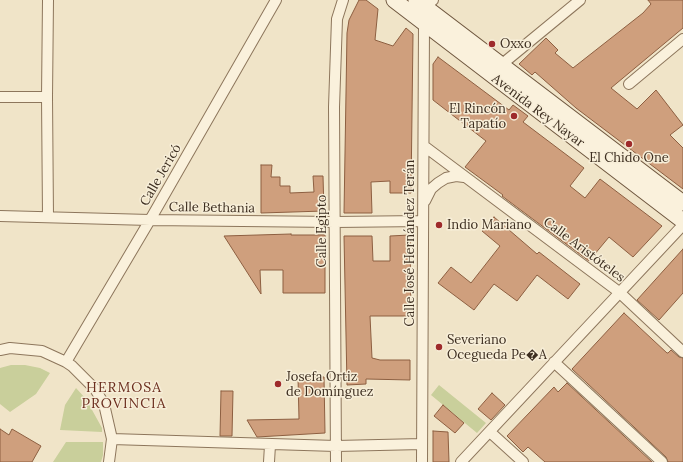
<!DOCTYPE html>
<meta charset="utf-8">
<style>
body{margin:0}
canvas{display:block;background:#f0e4c8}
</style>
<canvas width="683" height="462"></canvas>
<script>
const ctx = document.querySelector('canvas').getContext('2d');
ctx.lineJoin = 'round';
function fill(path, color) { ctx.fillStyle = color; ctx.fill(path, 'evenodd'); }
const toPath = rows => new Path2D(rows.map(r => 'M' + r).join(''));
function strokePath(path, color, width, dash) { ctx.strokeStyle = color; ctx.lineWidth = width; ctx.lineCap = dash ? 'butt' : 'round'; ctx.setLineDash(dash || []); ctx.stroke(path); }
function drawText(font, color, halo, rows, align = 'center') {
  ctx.font = font + ' Lora,serif'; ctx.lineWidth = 3; ctx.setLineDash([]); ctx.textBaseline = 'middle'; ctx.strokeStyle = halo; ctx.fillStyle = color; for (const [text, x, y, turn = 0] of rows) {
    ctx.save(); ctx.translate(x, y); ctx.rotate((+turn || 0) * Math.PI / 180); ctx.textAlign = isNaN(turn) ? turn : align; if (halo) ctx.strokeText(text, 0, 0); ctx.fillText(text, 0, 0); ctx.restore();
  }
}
fill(toPath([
 [11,365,25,365,40,368,50,373,36,394,10,412,0,404,0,368],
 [439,385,486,423,477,433,431,395],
 [76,388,86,399,102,428,102,432,60,430,65,405],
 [66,442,103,442,103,455,101,462,53,462]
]), '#c9cf9b');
const building = toPath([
 [359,0,366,0,378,9,375,40,393,46,406,28,413,34,411,193,390,193,390,181,371,182,372,213,344,213,347,33,349,20,359,0],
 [648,0,683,0,683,28,611,88,637,109,656,90,683,125,670,135,683,148,683,189,576,108,535,72,532,75,519,64,546,38,558,50,555,53,573,68,643,13,651,4,648,0],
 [438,57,509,110,513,105,528,116,523,122,584,168,570,186,585,198,600,179,662,226,633,257,609,237,589,261,522,211,502,196,503,195,465,167,486,141,433,100,433,64,438,57],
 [261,165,272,165,271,177,280,177,280,186,290,186,290,193,314,192,313,176,323,176,324,211,261,213,261,165],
 [494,217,537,254,539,252,580,284,568,299,537,275,517,301,494,284,474,310,438,283,451,267,471,283,500,246,482,231,494,217],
 [291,234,291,235,325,235,325,293,283,293,283,270,260,270,261,294,224,236,291,234],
 [410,235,411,316,370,316,372,358,380,360,410,360,410,380,366,379,366,384,347,385,344,236,372,236,373,261,390,261,390,236,410,235],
 [683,249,683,293,659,320,637,300,683,249],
 [624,313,667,353,668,353,671,350,679,357,683,358,683,462,668,462,666,457,572,369,624,313],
 [298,377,324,377,325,433,257,437,247,420,299,419,298,377],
 [567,383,652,462,545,462,528,447,523,452,507,436,554,387,558,392,567,383],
 [221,391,233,391,232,436,220,436,221,391],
 [492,393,505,405,491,420,478,409,492,393],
 [443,405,464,423,455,433,434,416,443,405],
 [0,429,9,435,12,429,41,446,32,462,0,462,0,429],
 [433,431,448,432,449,462,433,462,433,431]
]);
fill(building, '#cf9f7d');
strokePath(building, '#8d5f41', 1);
const minor = toPath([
 [48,0,47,97,48,217],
 [425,7,433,0],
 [501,65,580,0],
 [629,84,683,39],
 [0,97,47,97],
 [424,146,619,292,683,352],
 [425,201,431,189,438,183,446,178,456,176,464,177],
 [0,216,150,220,335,222,423,221],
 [0,350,10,348,42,351,66,362,72,366,95,389,104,404,112,439,109,462],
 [66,362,150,220,276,0],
 [554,362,662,462],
 [490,432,523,462],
 [112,439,336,446,422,444],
 [269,462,270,445],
 [336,462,334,107,337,19,343,0],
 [422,462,424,24],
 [461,462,683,225]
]);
const secondary = toPath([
 [394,0,683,221],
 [416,0,683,203]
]);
strokePath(minor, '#8d765c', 12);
strokePath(secondary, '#6f573f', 17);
strokePath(minor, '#faf1dc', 10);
strokePath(secondary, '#faf1dc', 15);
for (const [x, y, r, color] of [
 [492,44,4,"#9e2a2b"],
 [514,116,4,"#9e2a2b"],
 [629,144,4,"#9e2a2b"],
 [439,225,4,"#9e2a2b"],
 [439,347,4,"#9e2a2b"],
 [278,384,4,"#9e2a2b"]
]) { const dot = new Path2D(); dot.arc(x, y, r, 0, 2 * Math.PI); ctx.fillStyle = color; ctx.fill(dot); strokePath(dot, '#f7eed8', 1.5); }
drawText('13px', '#3d2e20', '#f7eed8', [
 ["Oxxo",500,44],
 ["El Rincón",506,109,"right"],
 ["Tapatío",506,124,"right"],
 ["El Chido One",629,158,"center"],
 ["Indio Mariano",447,225],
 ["Severiano",447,340],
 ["Ocegueda Pe�A",447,355],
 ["Josefa Ortiz",286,377],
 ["de Domínguez",286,392]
], 'left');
drawText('13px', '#3d2e20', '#f7eed8', [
 ["Avenida Rey Nayar",538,111,37],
 ["Calle Jericó",161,175,-60],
 ["Calle Bethania",212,208,1],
 ["Calle Egipto",322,231,-90],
 ["Calle José Hernández Terán",410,243,-90],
 ["Calle Aristóteles",584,250,37]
]);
ctx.letterSpacing = '1px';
drawText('14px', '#6b2e1e', '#f7eed8', [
 ["HERMOSA",124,388],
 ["PROVINCIA",124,404]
]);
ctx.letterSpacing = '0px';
</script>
